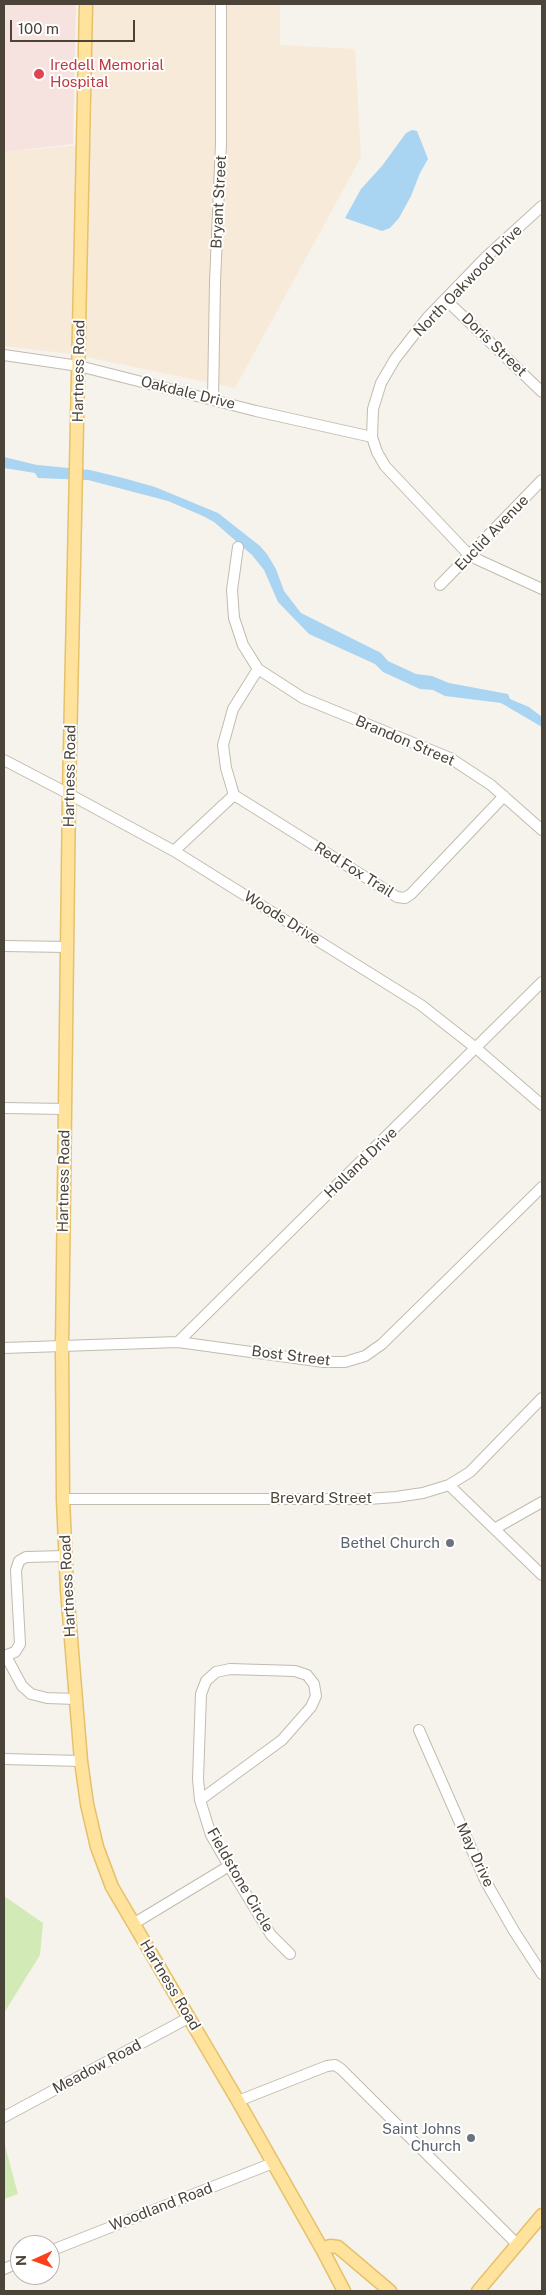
<!DOCTYPE html>
<style>
body{margin:0}
#map{position:relative;width:546px;height:2295px;overflow:hidden;background:#f6f3ec;font-family:"Public Sans",sans-serif}
canvas{display:block}
.frame{position:absolute;inset:0;border:5px solid #4b4439;pointer-events:none}
.north{position:absolute;left:10px;top:2235px;width:50px;height:50px;box-sizing:border-box;background:#fff;border:1px solid #b7b4b0;border-radius:50%;rotate:268deg;font-size:14px;font-weight:700;line-height:20px;text-align:center;color:#4b4439}
.north::after{content:'';display:block;margin:auto;width:18px;height:22px;background:#fc3f1d;clip-path:polygon(50% 0,100% 100%,50% 72%,0 100%)}
.scale{position:absolute;left:10px;top:20px;width:125px;height:22px;box-sizing:border-box;border:2px solid #4b4439;border-top:0;padding-left:6px;font-size:15px;line-height:18px;white-space:nowrap;color:#4b4439;-webkit-text-stroke:4px #fff;paint-order:stroke}
</style>
<div id="map">
<canvas width="546" height="2295"></canvas>
<div class="frame"></div>
<div class="north">N</div>
<div class="scale">100 m</div>
</div>
<script>
const ctx = document.querySelector('canvas').getContext('2d');
ctx.lineJoin = 'round';
function fill(path, color) { ctx.fillStyle = color; ctx.fill(path, 'evenodd'); }
const toPath = rows => new Path2D(rows.map(r => 'M' + r).join(''));
function strokePath(path, color, width, dash) { ctx.strokeStyle = color; ctx.lineWidth = width; ctx.lineCap = dash ? 'butt' : 'round'; ctx.setLineDash(dash || []); ctx.stroke(path); }
function drawText(font, color, halo, rows, align = 'center') {
  ctx.font = font + ' "Public Sans",sans-serif'; ctx.lineWidth = 4; ctx.setLineDash([]); ctx.textBaseline = 'middle'; ctx.strokeStyle = halo; ctx.fillStyle = color; for (const [text, x, y, turn = 0] of rows) {
    ctx.save(); ctx.translate(x, y); ctx.rotate((+turn || 0) * Math.PI / 180); ctx.textAlign = isNaN(turn) ? turn : align; if (halo) ctx.strokeText(text, 0, 0); ctx.fillText(text, 0, 0); ctx.restore();
  }
}
fill(toPath([
 [93,4,280,4,280,45,355,49,361,157,235,388,72,354,4,346,4,152,91,144]
]), '#f7ead8');
fill(toPath([
 [4,4,76,4,73,144,4,152]
]), '#f6e3e0');
fill(toPath([
 [4,1896,43,1923,40,1955,4,2013],
 [4,2142,18,2194,4,2199]
]), '#d2eab5');
fill(toPath([
 [412,130,417,131,428,159,420,173,411,196,399,218,390,228,382,231,345,218,361,189,382,166,406,133],
 [4,457,37,465,90,470,123,478,155,487,218,513,260,546,267,554,276,569,284,591,301,613,381,653,388,661,416,674,432,676,449,683,508,694,510,699,529,707,542,717,542,727,501,703,445,696,433,690,420,689,383,672,375,664,309,634,278,602,264,570,252,555,214,522,203,516,168,501,88,480,38,478,35,473,4,468]
]), '#a9d4f2');
const minor = toPath([
 [542,206,486,257,427,318,395,359,381,383,373,409,372,437,377,452,385,466,470,556,542,589],
 [445,299,542,392],
 [4,355,79,366,256,411,372,437],
 [213,399,215,282,221,143,221,4],
 [440,585,542,480],
 [258,669,303,698,450,758,491,785,542,830],
 [4,760,69,794,174,851,421,1005,477,1049,542,1105],
 [234,795,397,897,405,898,411,894,504,796],
 [174,851,234,795,226,768,223,745,233,709,258,669,243,645,234,618,232,590,238,547],
 [4,946,68,947],
 [4,1108,66,1109],
 [178,1342,542,982],
 [4,1348,178,1342,324,1362,345,1362,365,1356,382,1344,542,1187],
 [449,1485,542,1575],
 [63,1499,368,1499,396,1497,423,1493,449,1485,470,1472,542,1398],
 [496,1528,542,1502],
 [4,1656,15,1652,20,1644,16,1570,19,1561,26,1557,65,1556],
 [6,1656,22,1686,31,1694,47,1698,76,1699],
 [230,1669,295,1671,307,1675,314,1684,316,1696,311,1707,282,1740,200,1800,198,1779,201,1694,206,1681,216,1672,230,1669],
 [419,1730,486,1882,514,1931,542,1974],
 [4,1759,81,1761],
 [200,1800,211,1835,229,1866,271,1935,290,1954],
 [133,1924,229,1866],
 [238,2101,327,2066,335,2065,341,2069,517,2244],
 [4,2117,190,2017],
 [50,2251,273,2163],
 [4,2269,20,2262]
]);
const major = toPath([
 [86,4,69,794,62,1347,63,1499,67,1590,81,1761,87,1804,97,1847,112,1887,238,2101,322,2249,344,2291],
 [322,2249,330,2246,338,2247,390,2291],
 [478,2291,542,2215]
]);
strokePath(minor, '#c2bbae', 12);
strokePath(major, '#e6c16a', 15);
strokePath(minor, '#fff', 10);
strokePath(major, '#ffe39c', 12);
for (const [x, y, r, color] of [
 [39,74,6,"#e0444e"],
 [450,1543,5,"#6b7280"],
 [471,2138,5,"#6b7280"]
]) { const dot = new Path2D(); dot.arc(x, y, r, 0, 2 * Math.PI); ctx.fillStyle = color; ctx.fill(dot); strokePath(dot, '#fff', 2); }
drawText('15px', '#be3a42', '#fff', [
 ["Iredell Memorial",50,65],
 ["Hospital",50,82]
], 'left');
drawText('15px', '#4b4439', '#fff', [
 ["Bryant Street",219,202,-87],
 ["North Oakwood Drive",468,281,-46],
 ["Doris Street",494,345,44],
 ["Hartness Road",79,371,-89],
 ["Oakdale Drive",188,393,14],
 ["Euclid Avenue",492,533,-46],
 ["Brandon Street",405,741,23],
 ["Hartness Road",70,776,-89],
 ["Red Fox Trail",354,870,32],
 ["Woods Drive",282,918,32],
 ["Holland Drive",361,1163,-44],
 ["Hartness Road",64,1181,-89],
 ["Bost Street",291,1356,7],
 ["Brevard Street",321,1498],
 ["Hartness Road",68,1586,-93],
 ["May Drive",475,1855,65],
 ["Fieldstone Circle",240,1880,60],
 ["Hartness Road",170,1985,59],
 ["Meadow Road",97,2067,-28],
 ["Woodland Road",161,2207,-21]
]);
drawText('15px', '#5b616d', '#fff', [
 ["Bethel Church",440,1543],
 ["Saint Johns",461,2129],
 ["Church",461,2146]
], 'right');
</script>
